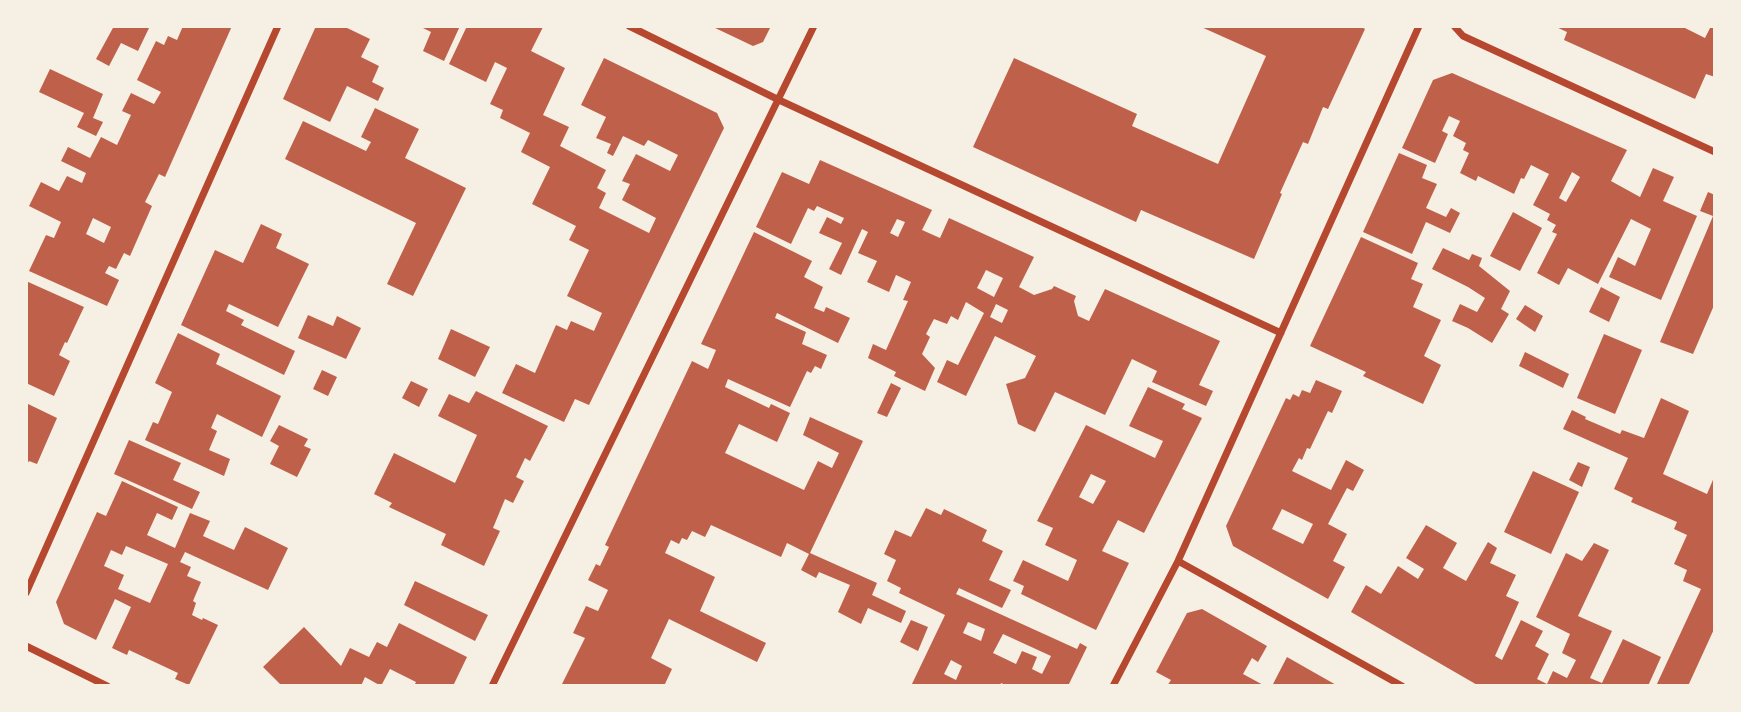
<!DOCTYPE html>
<style>
body{margin:0}
#map{position:relative;width:1741px;height:712px;overflow:hidden;background:#f6efe4;font-family:"Times New Roman",serif}
canvas{display:block}
.frame{position:absolute;inset:0;border:28px solid #f6efe4;pointer-events:none}
</style>
<div id="map">
<canvas width="1741" height="712"></canvas>
<div class="frame"></div>
</div>
<script>
const ctx = document.querySelector('canvas').getContext('2d');
ctx.lineJoin = 'round';
function fill(path, color) { ctx.fillStyle = color; ctx.fill(path, 'evenodd'); }
const toPath = rows => new Path2D(rows.map(r => 'M' + r).join(''));
function strokePath(path, color, width, dash) { ctx.strokeStyle = color; ctx.lineWidth = width; ctx.lineCap = dash ? 'butt' : 'round'; ctx.setLineDash(dash || []); ctx.stroke(path); }
fill(toPath([
 [114,26,146,26,149,28,138,51,121,43,109,66,96,59],
 [183,26,232,26,165,177,159,174,145,202,152,206,130,256,124,253,116,269,109,266,105,273,119,280,107,306,29,271,46,235,54,238,61,222,29,206,41,182,59,191,67,176,82,183,86,173,61,161,68,147,90,158,101,137,117,145,131,115,122,111,131,93,154,104,161,92,137,80,156,41,164,45,168,36,177,40],
 [93,218,111,227,104,243,86,234],
 [316,26,343,26,370,39,361,57,379,66,372,82,384,88,378,101,347,86,330,122,283,99],
 [419,26,460,26,444,61,423,51,431,32],
 [467,26,543,27,531,51,565,68,543,115,569,127,560,146,606,170,597,188,606,193,599,208,649,233,656,218,622,200,630,184,622,181,636,154,670,171,678,155,648,140,644,146,623,136,613,156,607,153,611,144,596,138,606,117,581,105,604,58,717,113,724,128,589,405,575,399,564,422,502,393,516,364,535,373,556,325,567,330,571,321,594,331,602,313,567,296,589,250,569,240,576,226,532,204,550,167,521,152,530,133,500,118,503,110,490,104,507,68,495,62,486,82,449,64],
 [711,26,771,26,763,42,753,46],
 [1199,26,1360,26,1365,29,1328,109,1323,107,1308,144,1303,142,1280,193,1282,194,1254,259,1141,210,1136,222,973,147,1014,58,1137,114,1132,126,1218,164,1266,56],
 [1554,26,1681,26,1705,38,1711,26,1715,26,1715,77,1706,74,1695,99,1564,40,1567,32],
 [50,69,103,94,93,118,103,122,96,136,77,127,84,113,39,92],
 [1452,73,1627,150,1611,181,1640,197,1653,168,1674,177,1663,201,1697,216,1661,300,1609,277,1618,257,1635,266,1651,229,1631,219,1598,284,1568,268,1559,285,1537,273,1557,234,1552,232,1556,225,1547,220,1550,214,1533,205,1549,174,1531,165,1524,179,1521,178,1514,194,1478,176,1476,181,1460,173,1469,153,1463,150,1466,143,1453,136,1460,121,1449,116,1442,131,1448,134,1435,163,1402,148,1433,80],
 [1572,172,1580,177,1566,202,1559,198],
 [375,108,419,129,405,158,466,188,413,296,387,284,416,223,285,159,303,121,366,151,371,142,361,137],
 [1399,153,1427,165,1422,178,1437,184,1426,208,1446,217,1451,208,1460,213,1450,233,1426,222,1412,254,1363,232],
 [820,160,932,210,922,230,940,238,949,218,1034,257,1019,287,1034,295,1052,289,1054,286,1076,296,1074,301,1078,316,1089,321,1105,289,1220,341,1199,385,1213,391,1206,406,1152,382,1157,371,1132,359,1105,415,1055,392,1035,432,1018,424,1006,384,1025,378,1036,356,995,336,966,396,937,382,947,360,958,365,984,313,966,302,958,320,951,316,947,324,934,319,926,334,930,337,922,354,935,368,925,391,894,376,896,372,868,358,873,344,886,350,908,301,903,300,911,282,896,275,889,292,867,282,877,261,858,253,868,232,862,229,841,275,829,269,842,243,819,233,827,217,841,224,844,218,817,206,814,211,808,208,791,244,756,227,782,172,809,184],
 [897,219,905,222,898,237,890,233],
 [986,270,1003,278,994,297,977,288],
 [996,304,1008,310,1002,323,990,317],
 [1708,192,1715,195,1715,303,1693,354,1660,342,1713,216,1700,211],
 [1513,212,1542,228,1520,271,1490,256],
 [261,224,282,234,276,248,309,264,278,327,229,304,226,311,244,320,241,325,295,351,284,375,181,325,215,250,243,263],
 [754,232,812,261,804,277,823,287,814,308,824,312,826,307,850,318,838,343,777,313,775,318,806,332,802,344,827,355,821,369,815,366,811,373,807,371,790,407,728,379,725,387,769,408,771,404,790,413,777,442,739,424,725,453,804,490,818,461,832,468,839,453,803,435,810,417,863,441,810,553,877,583,872,595,906,611,901,623,868,608,861,624,838,612,850,585,819,572,816,578,801,570,809,554,787,543,781,557,711,525,705,537,692,531,687,540,682,538,679,544,671,540,665,553,715,577,700,611,766,643,757,662,669,619,651,658,672,669,664,686,640,686,637,684,636,686,561,686,585,638,573,633,586,606,598,611,608,590,588,580,596,564,600,566,609,547,605,545,692,361,708,369,716,350,701,344],
 [1361,237,1418,263,1411,279,1423,284,1413,307,1441,320,1424,356,1441,365,1423,404,1363,376,1366,372,1310,346],
 [1443,248,1469,260,1472,254,1482,258,1479,266,1510,291,1501,309,1509,314,1492,343,1468,328,1452,321,1460,304,1477,312,1485,298,1468,287,1432,269],
 [26,281,84,307,67,343,65,342,59,355,70,361,54,396,26,383],
 [1601,287,1620,297,1609,322,1589,312],
 [1525,305,1543,316,1535,332,1516,319],
 [308,315,333,326,337,316,361,328,346,359,298,338],
 [451,329,490,347,475,377,438,359],
 [178,333,220,354,216,364,281,396,262,437,217,414,211,428,217,431,209,450,230,459,224,476,145,440,153,422,158,424,172,392,155,383],
 [1604,334,1642,350,1615,414,1577,398],
 [1525,352,1569,374,1563,388,1519,366],
 [322,370,337,377,328,396,313,389],
 [1316,380,1342,391,1332,413,1328,411,1310,449,1307,448,1302,460,1299,458,1292,471,1331,490,1346,460,1364,470,1353,491,1347,488,1328,524,1347,534,1333,561,1345,567,1328,599,1233,546,1226,526,1286,398,1290,400,1293,394,1299,397,1302,390,1310,393],
 [1282,509,1313,524,1303,544,1272,529],
 [411,381,428,389,419,407,402,398],
 [891,383,901,388,887,417,877,413],
 [1148,387,1185,404,1182,409,1202,418,1144,533,1118,520,1102,551,1129,563,1096,630,1021,594,1024,586,1013,581,1023,560,1068,581,1077,560,1045,545,1053,528,1037,521,1086,425,1155,458,1163,441,1129,426],
 [1091,474,1106,481,1093,504,1079,497],
 [476,391,548,426,530,461,525,458,516,477,524,481,513,503,505,499,493,528,500,531,484,566,441,545,446,534,389,507,392,503,374,494,394,453,455,483,477,435,438,416,449,394,469,403],
 [1661,398,1689,411,1663,474,1707,494,1715,475,1715,627,1688,686,1656,686,1701,589,1683,581,1687,570,1674,564,1687,535,1674,529,1677,522,1631,502,1633,498,1614,489,1628,458,1563,429,1572,410,1586,417,1585,419,1620,434,1622,430,1644,438],
 [26,403,57,418,37,464,29,461,26,466],
 [279,425,308,439,304,446,311,449,297,477,270,464,279,446,270,441],
 [129,440,181,463,173,480,200,492,192,509,114,474],
 [1578,462,1590,467,1582,487,1569,480],
 [1533,471,1579,492,1551,554,1504,532],
 [122,481,178,507,172,520,157,513,147,535,175,548,190,513,210,521,203,536,234,550,245,527,288,548,268,590,185,552,180,562,191,567,187,576,201,582,193,601,196,603,192,615,202,620,203,618,218,625,189,685,175,679,178,673,129,650,127,655,112,648,131,607,115,599,96,640,64,624,56,602,97,512,106,516],
 [126,546,168,564,150,603,118,589,124,575,104,566,111,550,122,555],
 [926,508,941,515,944,509,987,530,982,541,1003,551,989,580,1011,590,1002,608,959,588,956,594,1077,649,1080,643,1087,647,1068,686,1008,686,1001,683,1000,686,911,686,945,615,899,593,901,588,887,581,896,560,884,554,895,530,911,537],
 [968,622,985,629,981,641,963,633],
 [1003,634,1051,656,1042,674,1032,669,1037,657,1022,651,1016,664,993,653],
 [951,660,962,666,956,680,944,674],
 [1426,525,1457,543,1443,568,1466,581,1488,542,1497,548,1490,563,1516,575,1506,596,1519,602,1495,656,1502,660,1521,620,1543,631,1535,646,1549,654,1537,679,1547,684,1553,671,1567,678,1576,660,1562,653,1570,634,1536,617,1566,553,1582,561,1594,543,1609,550,1578,616,1612,631,1590,678,1602,683,1623,639,1661,657,1648,686,1479,686,1351,612,1366,585,1381,594,1398,566,1418,579,1424,569,1406,558],
 [415,581,488,615,475,641,404,605],
 [1202,609,1267,646,1258,662,1252,658,1243,674,1265,686,1167,686,1171,680,1156,672,1187,613],
 [911,620,928,627,918,651,900,642],
 [399,623,467,657,453,686,414,686,416,682,390,669,381,686,365,677,361,686,282,686,263,667,304,627,341,666,350,648,369,657,377,642,387,647],
 [1287,657,1308,669,1338,686,1272,686]
]), '#bf614a');
strokePath(toPath([
 [629,26,779,100,1281,333],
 [1454,26,1463,36,1715,152],
 [1178,561,1402,686],
 [26,593,278,26],
 [26,646,107,686],
 [492,686,814,26],
 [1113,686,1178,561,1419,26]
]), '#b5482f', 7);
</script>
